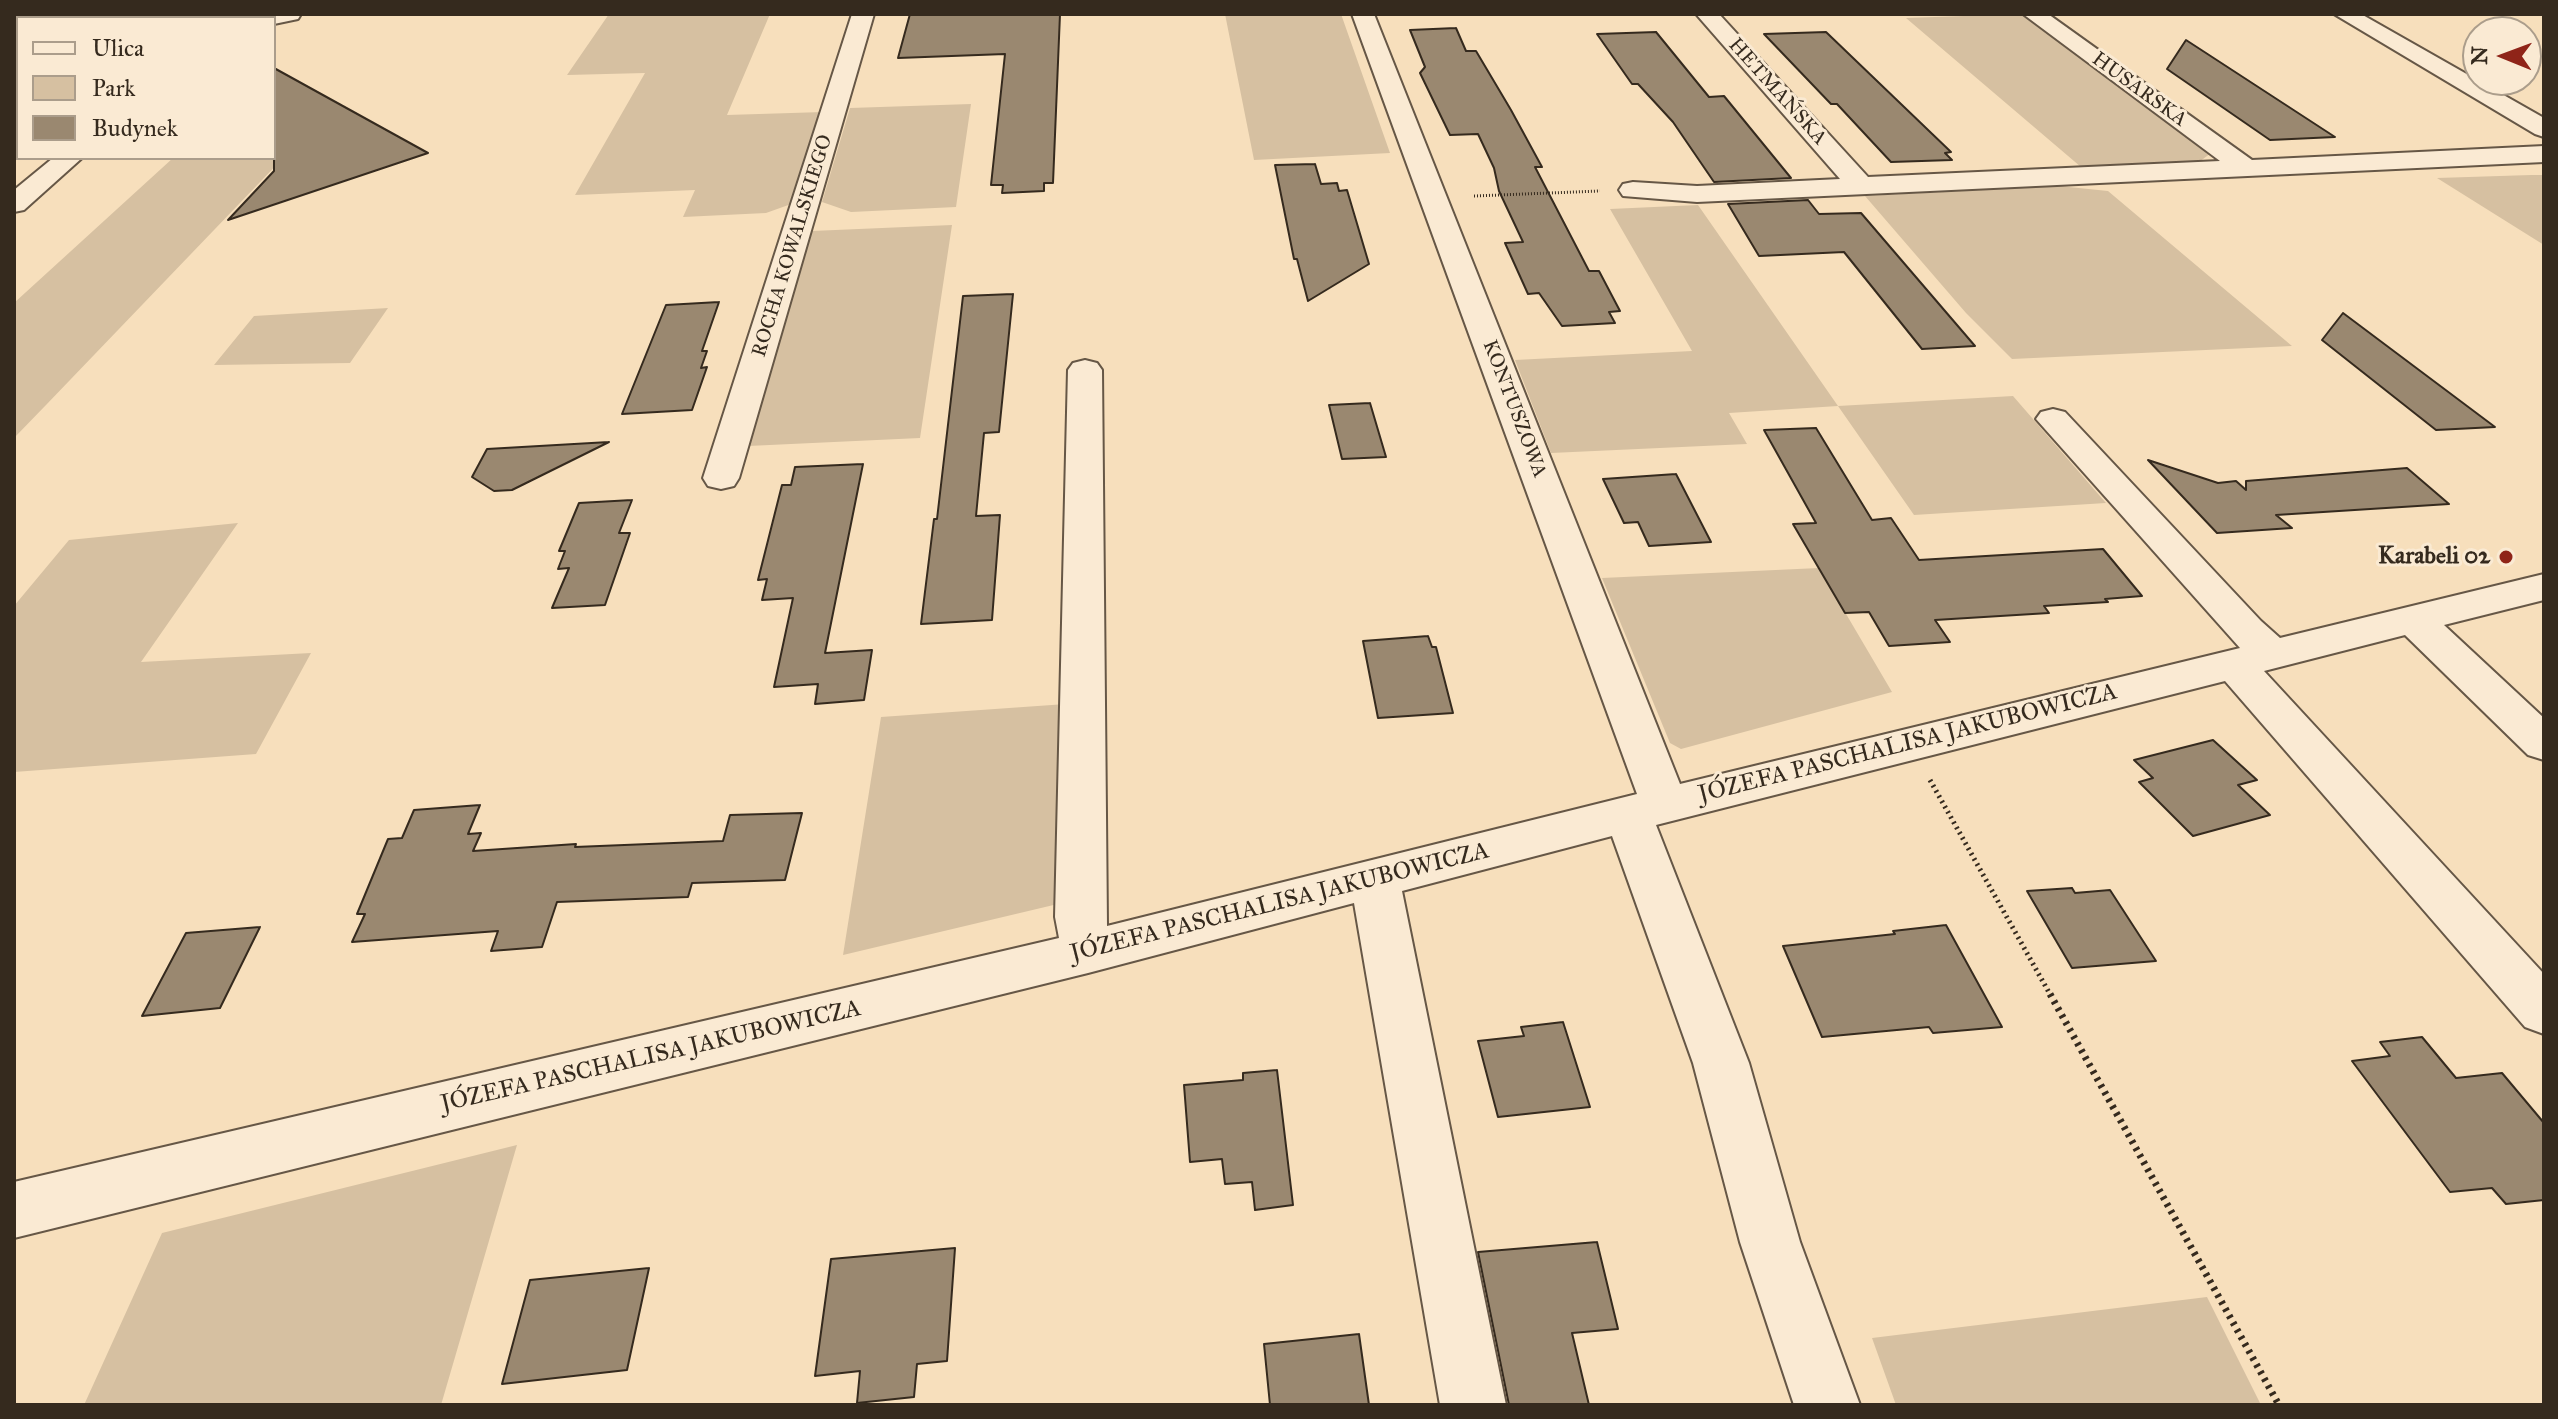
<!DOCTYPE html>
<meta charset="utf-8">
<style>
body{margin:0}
#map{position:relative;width:2558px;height:1419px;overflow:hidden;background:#f7dfbc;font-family:"IM FELL Great Primer",serif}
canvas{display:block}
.frame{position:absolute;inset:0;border:16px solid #352a1e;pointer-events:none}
.legend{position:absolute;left:16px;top:16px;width:260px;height:144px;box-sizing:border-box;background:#faead3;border:2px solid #ab9d8b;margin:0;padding:10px 14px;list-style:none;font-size:24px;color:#352a1e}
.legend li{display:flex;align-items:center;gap:16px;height:40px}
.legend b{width:40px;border:2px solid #ab9d8b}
.north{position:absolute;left:2462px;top:16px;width:80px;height:80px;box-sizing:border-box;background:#faead3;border:2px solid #ab9d8b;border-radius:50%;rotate:271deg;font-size:22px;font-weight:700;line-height:32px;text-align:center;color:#352a1e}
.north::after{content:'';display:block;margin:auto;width:28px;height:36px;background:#8f2418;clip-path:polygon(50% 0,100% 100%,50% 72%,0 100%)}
</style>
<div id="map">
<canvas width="2558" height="1419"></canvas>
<div class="frame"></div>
<ul class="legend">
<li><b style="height:10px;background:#faead3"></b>Ulica</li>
<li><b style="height:22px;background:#d6c0a1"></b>Park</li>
<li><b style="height:22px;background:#9a8870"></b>Budynek</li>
</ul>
<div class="north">N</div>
</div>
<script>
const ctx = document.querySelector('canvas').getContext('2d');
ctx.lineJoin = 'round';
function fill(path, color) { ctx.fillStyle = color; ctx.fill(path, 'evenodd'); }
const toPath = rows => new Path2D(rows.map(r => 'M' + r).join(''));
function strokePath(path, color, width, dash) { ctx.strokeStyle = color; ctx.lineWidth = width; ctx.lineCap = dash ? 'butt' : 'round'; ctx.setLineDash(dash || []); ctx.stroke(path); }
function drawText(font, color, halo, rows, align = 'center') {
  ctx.font = font + ' "IM FELL Great Primer",serif'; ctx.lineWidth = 6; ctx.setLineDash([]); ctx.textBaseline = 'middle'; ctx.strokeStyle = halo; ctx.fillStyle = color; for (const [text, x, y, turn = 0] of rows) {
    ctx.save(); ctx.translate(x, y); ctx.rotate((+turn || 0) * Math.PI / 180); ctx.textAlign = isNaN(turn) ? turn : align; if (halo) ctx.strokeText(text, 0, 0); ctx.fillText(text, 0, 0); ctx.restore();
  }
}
fill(toPath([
 [609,14,770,14,727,115,823,112,794,203,766,213,683,217,695,190,575,195,645,73,567,75],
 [1225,14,1341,14,1390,153,1254,160],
 [2021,14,2211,153,2199,162,2081,167,1906,18],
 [971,104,956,207,851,212,822,202,850,108],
 [334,105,46,405,14,438,14,303,173,158,274,158],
 [2544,175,2544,245,2437,178,2531,175],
 [2059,186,2108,191,2292,346,2012,359,1966,313,1865,196],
 [1698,205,1838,406,2013,396,2106,503,1914,515,1838,406,1729,413,1747,444,1551,453,1515,360,1692,351,1610,209],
 [952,225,920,438,748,446,812,231],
 [388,308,350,363,214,365,254,316],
 [238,523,141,662,311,653,256,754,14,772,14,606,69,540],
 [1819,568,1892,692,1681,749,1670,743,1602,578],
 [1066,704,1062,903,843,955,881,717],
 [517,1145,441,1405,84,1405,162,1233],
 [2207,1297,2261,1405,1896,1405,1872,1338]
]), '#d6c0a1');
const building = toPath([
 [910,14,1060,14,1053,183,1044,183,1044,191,1002,193,1003,185,991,185,1005,54,898,58,910,14],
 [1456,28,1466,51,1476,51,1511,110,1542,167,1535,167,1589,271,1599,271,1620,311,1609,312,1615,323,1562,326,1539,293,1528,294,1505,243,1523,242,1499,191,1494,168,1478,134,1450,135,1420,73,1425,67,1410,30,1456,28],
 [1656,32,1709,97,1724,96,1791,178,1714,182,1673,122,1638,84,1632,84,1597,34,1656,32],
 [1826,32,1951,152,1945,153,1952,160,1891,162,1837,104,1831,104,1764,34,1826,32],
 [2186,40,2335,137,2270,140,2167,69,2186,40],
 [274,68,428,153,228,220,274,171,274,68],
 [1315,164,1321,184,1337,183,1339,191,1347,190,1369,264,1308,301,1297,259,1294,259,1275,165,1315,164],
 [1808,200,1819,214,1861,213,1975,346,1922,349,1844,252,1759,256,1728,204,1808,200],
 [1013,294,999,432,984,433,976,516,1000,515,992,620,921,624,934,519,937,519,963,296,1013,294],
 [719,302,702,351,707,351,701,368,707,367,692,410,622,414,666,305,719,302],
 [2343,313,2495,427,2436,430,2322,340,2343,313],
 [1370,403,1386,457,1342,459,1329,405,1370,403],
 [1816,428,1872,520,1891,518,1919,560,2103,549,2142,596,2105,599,2108,602,2044,606,2049,613,1935,620,1950,642,1889,646,1869,612,1845,613,1793,524,1816,523,1764,430,1816,428],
 [609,442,512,490,494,491,472,477,487,449,609,442],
 [2148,460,2218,483,2236,481,2246,490,2246,481,2407,468,2449,504,2276,515,2292,528,2217,533,2148,460],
 [863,464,825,653,872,650,864,700,815,704,818,684,774,687,793,598,762,600,767,579,758,580,782,485,791,485,795,467,863,464],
 [1676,474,1711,542,1649,546,1638,522,1624,523,1603,479,1676,474],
 [632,500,619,533,630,533,605,605,552,608,569,568,558,569,565,551,559,551,579,503,632,500],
 [1428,636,1432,647,1436,647,1453,713,1378,718,1363,641,1428,636],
 [2213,740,2257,780,2238,785,2270,815,2193,836,2139,782,2153,778,2134,760,2213,740],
 [480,805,468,834,481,833,473,851,576,844,575,847,723,841,730,815,802,813,785,880,692,883,688,897,557,902,542,947,491,951,498,931,352,942,365,914,357,914,388,839,402,838,414,810,480,805],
 [2072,888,2075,893,2110,890,2156,961,2072,968,2027,891,2072,888],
 [1946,925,2002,1027,1933,1033,1929,1027,1822,1037,1783,946,1895,934,1893,931,1946,925],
 [260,927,220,1008,142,1016,186,933,260,927],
 [1563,1022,1590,1107,1498,1117,1478,1041,1524,1036,1521,1027,1563,1022],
 [2422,1037,2456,1078,2502,1073,2544,1123,2544,1200,2506,1204,2492,1188,2450,1192,2352,1061,2390,1056,2380,1042,2422,1037],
 [1277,1070,1293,1205,1255,1210,1252,1182,1225,1184,1222,1159,1190,1162,1184,1085,1243,1080,1243,1073,1277,1070],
 [1597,1242,1618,1329,1572,1333,1589,1405,1509,1405,1478,1252,1597,1242],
 [955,1248,947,1361,917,1364,914,1397,857,1403,860,1371,815,1376,831,1259,955,1248],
 [649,1268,627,1370,502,1384,530,1280,649,1268],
 [1359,1334,1369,1405,1270,1405,1264,1344,1359,1334]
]);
fill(building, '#9a8870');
strokePath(building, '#352a1e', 2);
const minor = toPath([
 [61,14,86,14,83,18,58,18,61,14],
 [264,14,301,14,298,19,274,24,274,18,261,18,264,14],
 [852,14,874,14,739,478,734,486,721,489,708,486,703,478,852,14],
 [1352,14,1374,14,1680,784,2240,648,2036,419,2041,412,2053,409,2065,412,2261,621,2280,638,2544,574,2544,600,2444,625,2544,718,2544,760,2528,755,2405,635,2264,671,2544,974,2544,1034,2525,1027,2225,681,1656,825,1749,1063,1800,1242,1860,1405,1794,1405,1740,1242,1693,1063,1612,836,1402,891,1506,1405,1440,1405,1354,903,1088,973,14,1238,14,1182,1059,938,1055,917,1068,370,1073,363,1085,360,1097,363,1102,370,1107,926,1637,794,1352,14],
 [1696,14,1719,14,1868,177,2220,161,2023,14,2048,14,2252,160,2544,146,2544,162,1697,202,1623,196,1619,190,1623,184,1633,182,1697,186,1840,179,1696,14],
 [2334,14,2361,14,2544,118,2544,137,2535,134,2334,14],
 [18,46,18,62,14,63,14,47,18,46],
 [53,158,82,158,24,210,14,212,14,190,53,158]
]);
strokePath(minor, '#665746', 4);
strokePath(toPath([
 [1474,196,1600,191]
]), '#352a1e', 3, [1, 2]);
strokePath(toPath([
 [1930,780,2051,996]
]), '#352a1e', 5, [2, 4]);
strokePath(toPath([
 [2050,994,2279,1405]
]), '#352a1e', 7, [3, 5]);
fill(minor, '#faead3');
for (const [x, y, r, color] of [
 [2506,557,8,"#8f2418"]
]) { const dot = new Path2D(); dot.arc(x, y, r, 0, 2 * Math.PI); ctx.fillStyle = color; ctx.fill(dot); strokePath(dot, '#faead3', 3); }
drawText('20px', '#352a1e', '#faead3', [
 ["HUSARSKA",2139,90,36],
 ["HETMAŃSKA",1777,92,48],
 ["ROCHA KOWALSKIEGO",793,246,-73],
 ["KONTUSZOWA",1514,409,69]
]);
drawText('bold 24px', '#352a1e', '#faead3', [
 ["Karabeli 02",2490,557]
], 'right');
drawText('24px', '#352a1e', '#faead3', [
 ["JÓZEFA PASCHALISA JAKUBOWICZA",1908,744,-14],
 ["JÓZEFA PASCHALISA JAKUBOWICZA",1280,903,-14],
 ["JÓZEFA PASCHALISA JAKUBOWICZA",651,1057,-13]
]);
</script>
